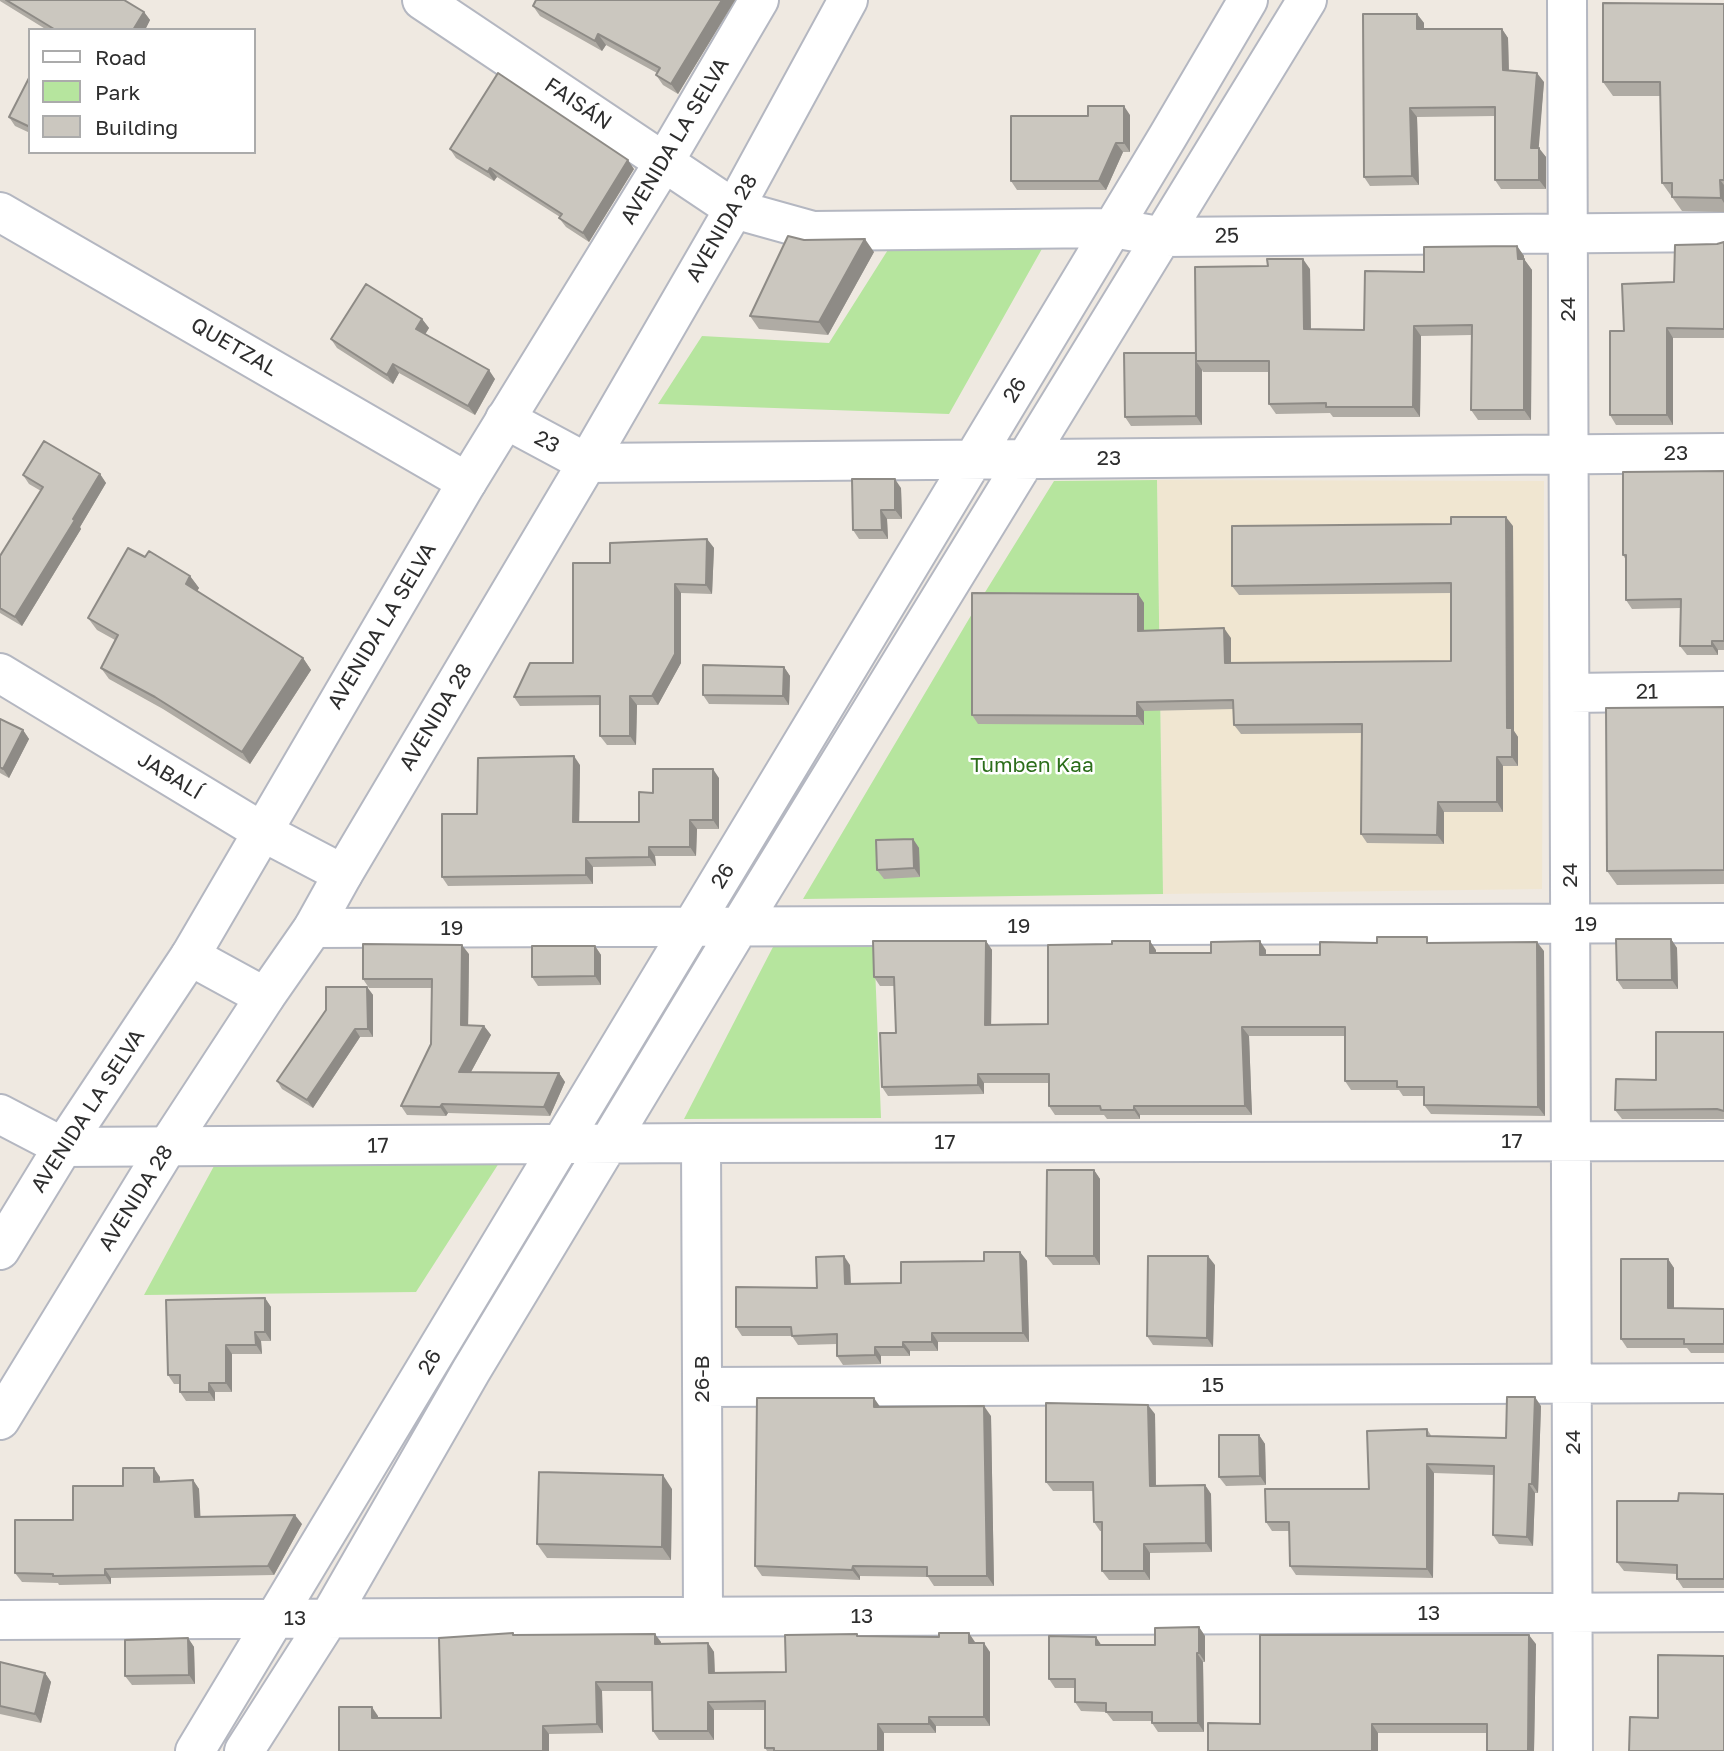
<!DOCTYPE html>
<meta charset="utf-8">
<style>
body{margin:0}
#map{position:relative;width:1724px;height:1751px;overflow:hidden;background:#efe9e1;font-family:"Golos Text",sans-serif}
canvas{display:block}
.legend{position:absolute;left:28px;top:28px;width:228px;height:126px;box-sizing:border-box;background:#fff;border:2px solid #ababab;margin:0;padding:9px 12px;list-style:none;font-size:21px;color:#2e2e2e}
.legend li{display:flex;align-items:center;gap:14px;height:35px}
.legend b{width:35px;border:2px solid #ababab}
</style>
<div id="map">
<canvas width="1724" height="1751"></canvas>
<ul class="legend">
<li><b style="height:9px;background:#fff"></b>Road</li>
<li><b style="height:19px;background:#b6e59e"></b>Park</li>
<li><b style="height:19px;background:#cbc7bf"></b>Building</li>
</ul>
</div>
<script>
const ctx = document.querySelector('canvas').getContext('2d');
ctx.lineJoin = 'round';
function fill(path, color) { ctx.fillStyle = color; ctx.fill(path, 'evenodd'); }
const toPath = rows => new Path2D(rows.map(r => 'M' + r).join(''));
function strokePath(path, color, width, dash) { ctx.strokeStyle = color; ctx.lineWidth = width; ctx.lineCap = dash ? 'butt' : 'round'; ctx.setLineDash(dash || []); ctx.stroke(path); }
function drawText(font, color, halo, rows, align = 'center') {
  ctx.font = font + ' "Golos Text",sans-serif'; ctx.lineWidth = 5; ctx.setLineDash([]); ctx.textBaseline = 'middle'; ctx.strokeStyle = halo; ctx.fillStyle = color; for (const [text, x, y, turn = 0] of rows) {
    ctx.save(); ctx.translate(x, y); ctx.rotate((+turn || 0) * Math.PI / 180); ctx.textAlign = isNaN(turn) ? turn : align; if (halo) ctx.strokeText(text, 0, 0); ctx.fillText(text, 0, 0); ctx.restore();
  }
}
fill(toPath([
 [1157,480,1544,481,1542,889,1163,894]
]), '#f0e6d1');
fill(toPath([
 [891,245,1043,247,949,414,658,404,702,336,829,343],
 [1157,480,1163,894,803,899,979,602,1054,481],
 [874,941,881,1118,684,1119,774,945],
 [499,1163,416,1292,144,1295,214,1166]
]), '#b6e59e');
const minor = toPath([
 [422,0,734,209,813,231,1113,228,1164,237,1724,232],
 [1567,0,1573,1751],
 [0,212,467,482],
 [505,419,587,463,1724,453],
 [0,673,261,831,343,874],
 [1570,693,1724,691],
 [313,928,1724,923],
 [190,956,265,997],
 [0,1114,63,1147,701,1143,1724,1141],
 [701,1143,703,1616],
 [702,1387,1724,1383],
 [0,1620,1724,1612],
 [195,1751,1168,136,1248,0],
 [244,1751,329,1618,471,1371,739,927,1307,0]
]);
const tertiary = toPath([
 [0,1250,63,1147,190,956,467,482,664,162,759,0],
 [0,1420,167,1147,265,997,313,928,343,874,587,463,734,209,848,0]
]);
strokePath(minor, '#b4b7c1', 42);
strokePath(tertiary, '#b4b7c1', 42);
strokePath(minor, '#fff', 38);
strokePath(tertiary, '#fff', 38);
fill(toPath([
 [0,0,124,0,144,12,150,20,145,30,47,30,0,1],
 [735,0,678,94,663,85,656,75,657,73,606,45,602,51,540,16,533,6],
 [1724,4,1724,212,1682,211,1662,183,1660,96,1613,96,1603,82],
 [1417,14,1424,23,1424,29,1502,29,1508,38,1509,70,1544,82,1538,148,1546,157,1546,189,1501,189,1495,180,1495,116,1417,117,1419,185,1370,186,1364,177],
 [30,76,30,133,15,126,9,117],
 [1130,115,1130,152,1123,152,1106,190,1017,190,1011,181,1088,116],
 [450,149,634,169,589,242,566,227,559,218,560,217,497,177,494,181,456,158],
 [804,240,874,252,828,335,759,329,750,316],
 [1724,242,1724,338,1673,338,1673,425,1616,425,1610,415,1624,331,1674,282,1717,244],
 [1517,246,1524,256,1524,259,1532,270,1531,420,1478,420,1471,410,1471,335,1421,336,1420,417,1333,417,1330,413,1276,414,1269,404,1269,372,1203,372,1202,370,1202,425,1131,426,1125,417,1196,353,1310,269,1311,329,1364,330,1424,272],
 [422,319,429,328,425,334,495,379,475,415,399,373,393,384,337,348,331,339],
 [1724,471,1724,650,1718,650,1718,655,1687,655,1680,646,1681,608,1632,609,1626,600,1626,560,1623,555],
 [100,474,106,483,80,527,81,529,22,626,0,613,0,556,41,491,29,484,23,475],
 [901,488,902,519,887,519,888,539,859,539,853,530],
 [1513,526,1514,731,1518,737,1518,766,1503,766,1503,812,1444,812,1444,844,1367,843,1361,834,1362,733,1241,734,1234,725,1234,709,1144,711,1144,725,978,724,972,715,1138,594,1144,603,1144,630,1231,638,1231,663,1451,661,1451,593,1239,595,1232,586],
 [707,539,714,548,712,594,681,593,681,663,658,705,637,705,636,745,607,745,600,736,600,705,520,706,514,697,573,663,610,563],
 [145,557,190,576,199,588,197,591,303,658,311,670,250,764,163,709,109,679,101,668,115,640,97,630,88,618],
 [784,667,790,676,789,705,709,704,703,695],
 [1724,707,1724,884,1617,885,1607,871],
 [0,719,23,730,29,739,9,778,0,773],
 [580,765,579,822,639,822,653,793,719,778,719,829,697,829,696,856,655,856,656,866,593,867,593,884,448,886,442,877,477,814],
 [913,839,919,848,920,877,884,879,877,870],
 [1671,939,1677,948,1678,989,1623,989,1617,980],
 [986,941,992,950,991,1025,1048,1024,1156,950,1156,953,1211,953,1266,950,1266,955,1320,955,1377,943,1431,943,1544,951,1545,1116,1431,1114,1424,1105,1424,1096,1403,1096,1399,1090,1351,1090,1345,1081,1345,1036,1249,1036,1252,1115,1140,1115,1140,1119,1107,1119,1104,1115,1055,1115,1049,1106,1049,1083,984,1083,984,1094,888,1096,882,1087,896,1033,894,986,880,986,874,977],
 [595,946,601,955,601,985,538,986,532,977],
 [469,954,468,1025,484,1026,491,1035,471,1072,559,1073,565,1082,550,1116,448,1113,446,1116,407,1115,401,1106,431,1044,432,988,369,988,363,979],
 [367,987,373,995,373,1037,360,1037,313,1108,282,1089,277,1081],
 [1724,1032,1724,1119,1622,1119,1615,1110],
 [1094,1170,1100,1179,1100,1265,1053,1265,1046,1256],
 [1020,1252,1027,1261,1029,1342,938,1342,938,1351,910,1351,910,1356,881,1356,881,1364,843,1365,837,1356,837,1344,798,1345,792,1336,742,1336,736,1327,817,1288,850,1265,851,1284,901,1283],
 [1668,1259,1674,1268,1674,1308,1724,1309,1724,1353,1691,1353,1687,1348,1627,1348,1621,1339],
 [1215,1265,1213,1347,1153,1345,1147,1336],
 [265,1298,271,1307,271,1341,261,1341,262,1354,232,1354,232,1392,215,1392,215,1401,186,1401,180,1392,180,1384,174,1384,168,1375],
 [1541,1406,1538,1493,1535,1493,1533,1546,1499,1544,1493,1535,1493,1475,1434,1473,1433,1578,1296,1575,1290,1566,1289,1531,1272,1531,1266,1522,1369,1489,1427,1429,1432,1437,1506,1438],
 [880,1407,991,1416,994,1586,934,1586,928,1577,860,1576,860,1580,762,1576,755,1566],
 [1155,1414,1156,1486,1205,1485,1211,1494,1212,1552,1150,1553,1150,1580,1109,1580,1102,1571,1102,1531,1100,1531,1094,1522,1093,1491,1053,1491,1046,1482],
 [1259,1435,1265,1444,1266,1485,1226,1486,1219,1477],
 [160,1477,160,1482,193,1480,199,1489,200,1517,302,1524,274,1575,111,1578,111,1584,59,1585,58,1583,22,1582,15,1573,73,1520,123,1486],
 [672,1489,671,1560,547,1558,537,1544],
 [1724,1494,1724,1588,1683,1588,1677,1579,1677,1574,1624,1571,1617,1562,1678,1501],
 [1199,1627,1205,1636,1205,1662,1203,1662,1204,1732,1158,1732,1152,1723,1152,1721,1113,1721,1106,1712,1081,1711,1075,1702,1075,1688,1055,1688,1049,1679,1102,1645,1155,1645],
 [515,1635,661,1642,661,1644,708,1643,714,1652,715,1673,786,1672,859,1636,975,1642,975,1643,990,1652,990,1726,936,1726,936,1733,884,1733,884,1751,767,1751,765,1748,765,1710,714,1710,714,1740,659,1740,653,1731,652,1691,602,1691,603,1733,549,1734,549,1751,339,1751,378,1716,378,1718,441,1718],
 [188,1638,194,1647,195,1684,132,1685,125,1676],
 [1536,1644,1534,1751,1487,1751,1487,1733,1378,1733,1260,1724],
 [0,1662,45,1673,51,1682,41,1723,0,1714]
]), '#afaba4');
fill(toPath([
 [722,0,735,0,678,94,671,84],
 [144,12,150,20,145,30,133,30],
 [1417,14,1424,23,1424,38,1417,29],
 [1502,29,1508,38,1509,79,1503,70],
 [598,34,606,45,602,51,595,41],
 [1537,73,1544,82,1538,157,1531,148],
 [1124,106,1130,115,1130,152,1124,143],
 [1410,108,1417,117,1419,185,1412,176],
 [1116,143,1123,152,1106,190,1099,181],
 [1539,148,1546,157,1546,189,1539,180],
 [628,160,634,169,589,242,583,233],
 [490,168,497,177,494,181,488,172],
 [1720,180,1724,185,1724,203,1721,198],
 [865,239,874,252,828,335,819,322],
 [1517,246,1524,256,1524,260,1524,259,1532,270,1531,420,1524,410],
 [1303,259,1310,269,1311,339,1304,329],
 [422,319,429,328,423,338,416,329],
 [1414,326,1421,336,1420,417,1413,407],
 [1667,328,1673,338,1673,425,1667,415],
 [1196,361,1202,370,1202,425,1196,416],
 [393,364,399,373,393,384,387,375],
 [489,370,495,379,475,415,468,406],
 [100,474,106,483,80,527,81,529,22,626,15,617],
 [895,479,901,488,902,519,895,510],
 [881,510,887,519,888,539,882,530],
 [1506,517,1513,526,1514,731,1518,737,1518,766,1512,757,1507,728],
 [707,539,714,548,712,594,706,585],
 [190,576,199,588,194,596,186,584],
 [675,584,681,593,681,663,658,705,652,696],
 [1138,594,1144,603,1144,640,1138,631],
 [1224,628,1231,638,1231,672,1225,663],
 [1712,641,1718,650,1718,655,1712,646],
 [303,658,311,670,250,764,242,752],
 [784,667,790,676,789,705,783,696],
 [630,696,637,705,636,745,630,736],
 [1137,702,1144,711,1144,725,1137,716],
 [23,730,29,739,9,778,3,769],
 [574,756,580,765,579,831,573,822],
 [1497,757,1503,766,1503,812,1497,802],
 [713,769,719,778,719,829,713,820],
 [1438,802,1444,812,1444,844,1437,835],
 [690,820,697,829,696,856,690,847],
 [913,839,919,848,920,877,914,868],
 [649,847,655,856,656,866,649,857],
 [586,858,593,867,593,884,586,875],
 [1671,939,1677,948,1678,989,1672,980],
 [986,941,992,950,991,1034,985,1025],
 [1150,941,1156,950,1156,962,1150,953],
 [1260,941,1266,950,1266,964,1260,955],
 [1537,942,1544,951,1545,1116,1538,1107],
 [462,945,469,954,468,1034,461,1025],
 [595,946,601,955,601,985,595,976],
 [367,987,373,995,373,1037,368,1029],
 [484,1026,491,1035,466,1081,459,1072],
 [1242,1027,1249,1036,1252,1115,1245,1106],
 [355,1029,360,1037,313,1108,307,1100],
 [559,1073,565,1082,550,1116,544,1107],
 [978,1074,984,1083,984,1094,978,1085],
 [442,1104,448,1113,446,1116,440,1107],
 [1134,1106,1140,1115,1140,1119,1134,1110],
 [1094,1170,1100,1179,1100,1265,1094,1256],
 [1020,1252,1027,1261,1029,1342,1023,1333],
 [844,1256,850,1265,851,1293,845,1284],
 [1208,1256,1215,1265,1213,1347,1207,1338],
 [1668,1259,1674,1268,1674,1317,1668,1308],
 [265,1298,271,1307,271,1341,265,1332],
 [255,1332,261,1341,262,1354,256,1345],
 [932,1333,938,1342,938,1351,932,1342],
 [903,1342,910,1351,910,1356,903,1347],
 [226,1345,232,1354,232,1392,226,1383],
 [875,1347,881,1356,881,1364,875,1355],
 [209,1383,215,1392,215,1401,209,1392],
 [1535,1397,1541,1406,1538,1493,1532,1484],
 [874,1398,881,1408,874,1407],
 [1148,1405,1155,1414,1156,1495,1150,1486],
 [984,1406,991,1416,994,1586,987,1576],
 [1259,1435,1265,1444,1266,1485,1260,1476],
 [1427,1464,1434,1473,1433,1578,1427,1569],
 [154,1468,160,1477,160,1491,154,1482],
 [663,1475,672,1489,671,1560,662,1547],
 [193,1480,199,1489,201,1526,195,1517],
 [1529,1484,1535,1493,1533,1546,1527,1537],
 [1205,1485,1211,1494,1212,1552,1206,1543],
 [295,1515,302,1524,274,1575,268,1566],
 [1144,1544,1150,1553,1150,1580,1144,1571],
 [853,1566,860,1576,860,1580,852,1570],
 [105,1569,111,1578,111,1584,105,1575],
 [1199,1627,1205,1636,1205,1662,1199,1653],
 [969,1633,975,1642,975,1652,969,1643],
 [655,1634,661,1642,661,1653,655,1644],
 [1529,1635,1536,1644,1534,1751,1528,1751],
 [1096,1637,1102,1646,1096,1645],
 [188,1638,194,1647,195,1684,189,1675],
 [708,1643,714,1652,715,1682,709,1673],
 [984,1643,990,1652,990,1726,984,1717],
 [1197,1653,1203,1662,1204,1732,1198,1723],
 [45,1673,51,1682,41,1723,35,1714],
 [596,1682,602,1691,603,1733,597,1724],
 [708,1702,714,1710,714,1740,708,1731],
 [372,1707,378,1716,378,1727,372,1718],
 [929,1717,936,1726,936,1733,929,1724],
 [878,1724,884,1733,884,1751,878,1751],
 [1372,1724,1378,1733,1378,1751,1372,1751],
 [543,1726,549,1734,549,1751,543,1751]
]), '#8e8b86');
const building = toPath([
 [6,0,124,0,144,12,133,30,53,30,54,29,6,0],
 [536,0,722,0,671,84,656,75,660,68,598,34,595,41,533,6,536,0],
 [1603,3,1724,4,1724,180,1720,180,1721,198,1672,197,1672,183,1662,183,1660,82,1603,82,1603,3],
 [1363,14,1417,14,1417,29,1502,29,1503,70,1537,73,1531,148,1539,148,1539,180,1495,180,1495,107,1410,108,1412,176,1364,177,1363,14],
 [498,73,628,160,583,233,559,218,562,214,490,168,488,172,450,149,498,73],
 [30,76,30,127,9,117,30,76],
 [1088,106,1124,106,1124,143,1116,143,1099,181,1011,181,1011,116,1088,116,1088,106],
 [788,236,804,240,865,239,819,322,750,316,788,236],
 [1724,242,1724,329,1667,328,1667,415,1610,415,1610,331,1624,331,1622,284,1674,282,1675,245,1717,244,1724,242],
 [1517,246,1518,259,1524,259,1524,410,1471,410,1472,325,1414,326,1413,407,1326,407,1326,403,1269,404,1269,361,1196,361,1195,267,1268,266,1267,259,1303,259,1304,329,1364,330,1365,271,1424,272,1424,247,1517,246],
 [366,284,422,319,416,329,489,370,468,406,393,364,387,375,331,339,366,284],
 [1124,353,1196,353,1196,416,1125,417,1124,353],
 [44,441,100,474,73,519,75,520,15,617,0,608,0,556,43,487,23,475,44,441],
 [1724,471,1724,641,1712,641,1712,646,1680,646,1681,599,1626,600,1626,555,1623,555,1623,472,1724,471],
 [852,479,895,479,895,510,881,510,882,530,853,530,852,479],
 [1451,517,1506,517,1507,728,1512,728,1512,757,1497,757,1497,802,1438,802,1437,835,1361,834,1362,724,1234,725,1233,700,1137,702,1137,716,972,715,972,593,1138,594,1138,631,1224,628,1225,663,1451,661,1451,583,1232,586,1232,526,1451,524,1451,517],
 [707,539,706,585,675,584,675,654,652,696,630,696,630,736,600,736,600,696,514,697,530,663,573,663,573,563,610,563,610,543,707,539],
 [128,548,145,557,149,551,190,576,186,584,303,658,242,752,155,697,101,668,118,635,88,618,128,548],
 [703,665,784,667,783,696,703,695,703,665],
 [1724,707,1724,870,1607,871,1606,708,1724,707],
 [0,719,23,730,3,769,0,767,0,719],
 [574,756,573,822,639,822,639,792,653,793,653,769,713,769,713,820,690,820,690,847,649,847,649,857,586,858,586,875,442,877,442,814,477,814,478,758,574,756],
 [913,839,914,868,877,870,876,840,913,839],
 [1377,937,1427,937,1427,943,1537,942,1538,1107,1424,1105,1424,1087,1397,1087,1397,1081,1345,1081,1345,1027,1242,1027,1245,1106,1134,1106,1134,1110,1101,1110,1100,1106,1049,1106,1049,1074,978,1074,978,1085,882,1087,880,1033,896,1033,894,977,874,977,873,941,986,941,985,1025,1048,1024,1048,945,1112,944,1112,941,1150,941,1150,953,1211,953,1211,942,1260,941,1260,955,1320,955,1320,942,1377,943,1377,937],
 [1616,939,1671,939,1672,980,1617,980,1616,939],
 [363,944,462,945,461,1025,484,1026,459,1072,559,1073,544,1107,442,1104,440,1107,401,1106,431,1044,432,979,363,979,363,944],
 [532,946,595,946,595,976,532,977,532,946],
 [326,987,367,987,368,1029,355,1029,307,1100,277,1081,326,1010,326,987],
 [1656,1032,1724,1032,1724,1111,1717,1109,1615,1110,1616,1079,1656,1080,1656,1032],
 [1047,1170,1094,1170,1094,1256,1046,1256,1047,1170],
 [984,1252,1020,1252,1023,1333,932,1333,932,1342,903,1342,903,1347,875,1347,875,1355,837,1356,837,1334,792,1336,791,1327,736,1327,736,1287,817,1288,816,1257,844,1256,845,1284,901,1283,901,1262,984,1261,984,1252],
 [1148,1256,1208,1256,1207,1338,1147,1336,1148,1256],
 [1621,1259,1668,1259,1668,1308,1724,1309,1724,1344,1684,1344,1684,1339,1621,1339,1621,1259],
 [265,1298,265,1332,255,1332,256,1345,226,1345,226,1383,209,1383,209,1392,180,1392,180,1375,168,1375,166,1300,265,1298],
 [1507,1397,1535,1397,1532,1484,1529,1484,1527,1537,1493,1535,1494,1466,1427,1464,1427,1569,1290,1566,1289,1522,1266,1522,1265,1489,1369,1489,1367,1431,1427,1429,1427,1436,1506,1438,1507,1397],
 [757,1398,874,1398,874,1407,984,1406,987,1576,927,1576,927,1567,853,1566,852,1570,755,1566,757,1398],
 [1046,1403,1148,1405,1150,1486,1205,1485,1206,1543,1144,1544,1144,1571,1102,1571,1102,1522,1094,1522,1093,1482,1046,1482,1046,1403],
 [1219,1435,1259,1435,1260,1476,1219,1477,1219,1435],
 [123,1468,154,1468,154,1482,193,1480,195,1517,295,1515,268,1566,105,1569,105,1575,53,1576,53,1574,15,1573,15,1520,73,1520,73,1486,123,1486,123,1468],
 [539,1472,663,1475,662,1547,537,1544,539,1472],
 [1679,1493,1724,1494,1724,1579,1677,1579,1677,1565,1617,1562,1617,1501,1678,1501,1679,1493],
 [1199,1627,1199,1653,1197,1653,1198,1723,1152,1723,1152,1712,1106,1712,1106,1703,1075,1702,1075,1679,1049,1679,1049,1636,1096,1637,1096,1645,1155,1645,1155,1628,1199,1627],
 [513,1633,513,1635,655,1634,655,1644,708,1643,709,1673,786,1672,785,1635,857,1634,857,1636,939,1637,939,1633,969,1633,969,1643,984,1643,984,1717,929,1717,929,1724,878,1724,878,1751,774,1751,774,1748,765,1748,765,1701,708,1702,708,1731,653,1731,652,1682,596,1682,597,1724,543,1726,543,1751,339,1751,339,1707,372,1707,372,1718,441,1718,439,1638,513,1633],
 [1260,1635,1529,1635,1528,1751,1487,1751,1487,1724,1372,1724,1372,1751,1208,1751,1208,1723,1260,1724,1260,1635],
 [188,1638,189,1675,125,1676,125,1640,188,1638],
 [1658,1655,1724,1656,1724,1751,1629,1751,1630,1717,1658,1718,1658,1655],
 [0,1662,45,1673,35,1714,0,1706,0,1662]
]);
fill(building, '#cbc7bf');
strokePath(building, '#8e8b86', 2);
drawText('21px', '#2e2e2e', '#fff', [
 ["FAISÁN",578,104,34],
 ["AVENIDA LA SELVA",675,141,-59],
 ["AVENIDA 28",722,228,-60],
 ["25",1227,236,-1],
 ["24",1568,309,-90],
 ["QUETZAL",234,347,30],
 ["26",1015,390,-59],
 ["23",547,442,28],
 ["23",1676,453],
 ["23",1109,458],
 ["AVENIDA LA SELVA",382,626,-59],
 ["21",1647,692,-1],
 ["AVENIDA 28",436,717,-59],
 ["JABALÍ",170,776,31],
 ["24",1570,875,-90],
 ["26",723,876,-59],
 ["19",1586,924],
 ["19",1019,926],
 ["19",452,928],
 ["AVENIDA LA SELVA",88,1111,-57],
 ["17",1512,1141],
 ["17",945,1142],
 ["17",378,1146,-1],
 ["AVENIDA 28",136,1198,-58],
 ["26",430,1362,-59],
 ["26-B",702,1379,-90],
 ["15",1213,1385],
 ["24",1573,1442,-90],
 ["13",1429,1613],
 ["13",862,1616],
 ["13",295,1618]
]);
drawText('21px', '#2c6e1b', '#fff', [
 ["Tumben Kaa",1032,765]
]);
</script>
